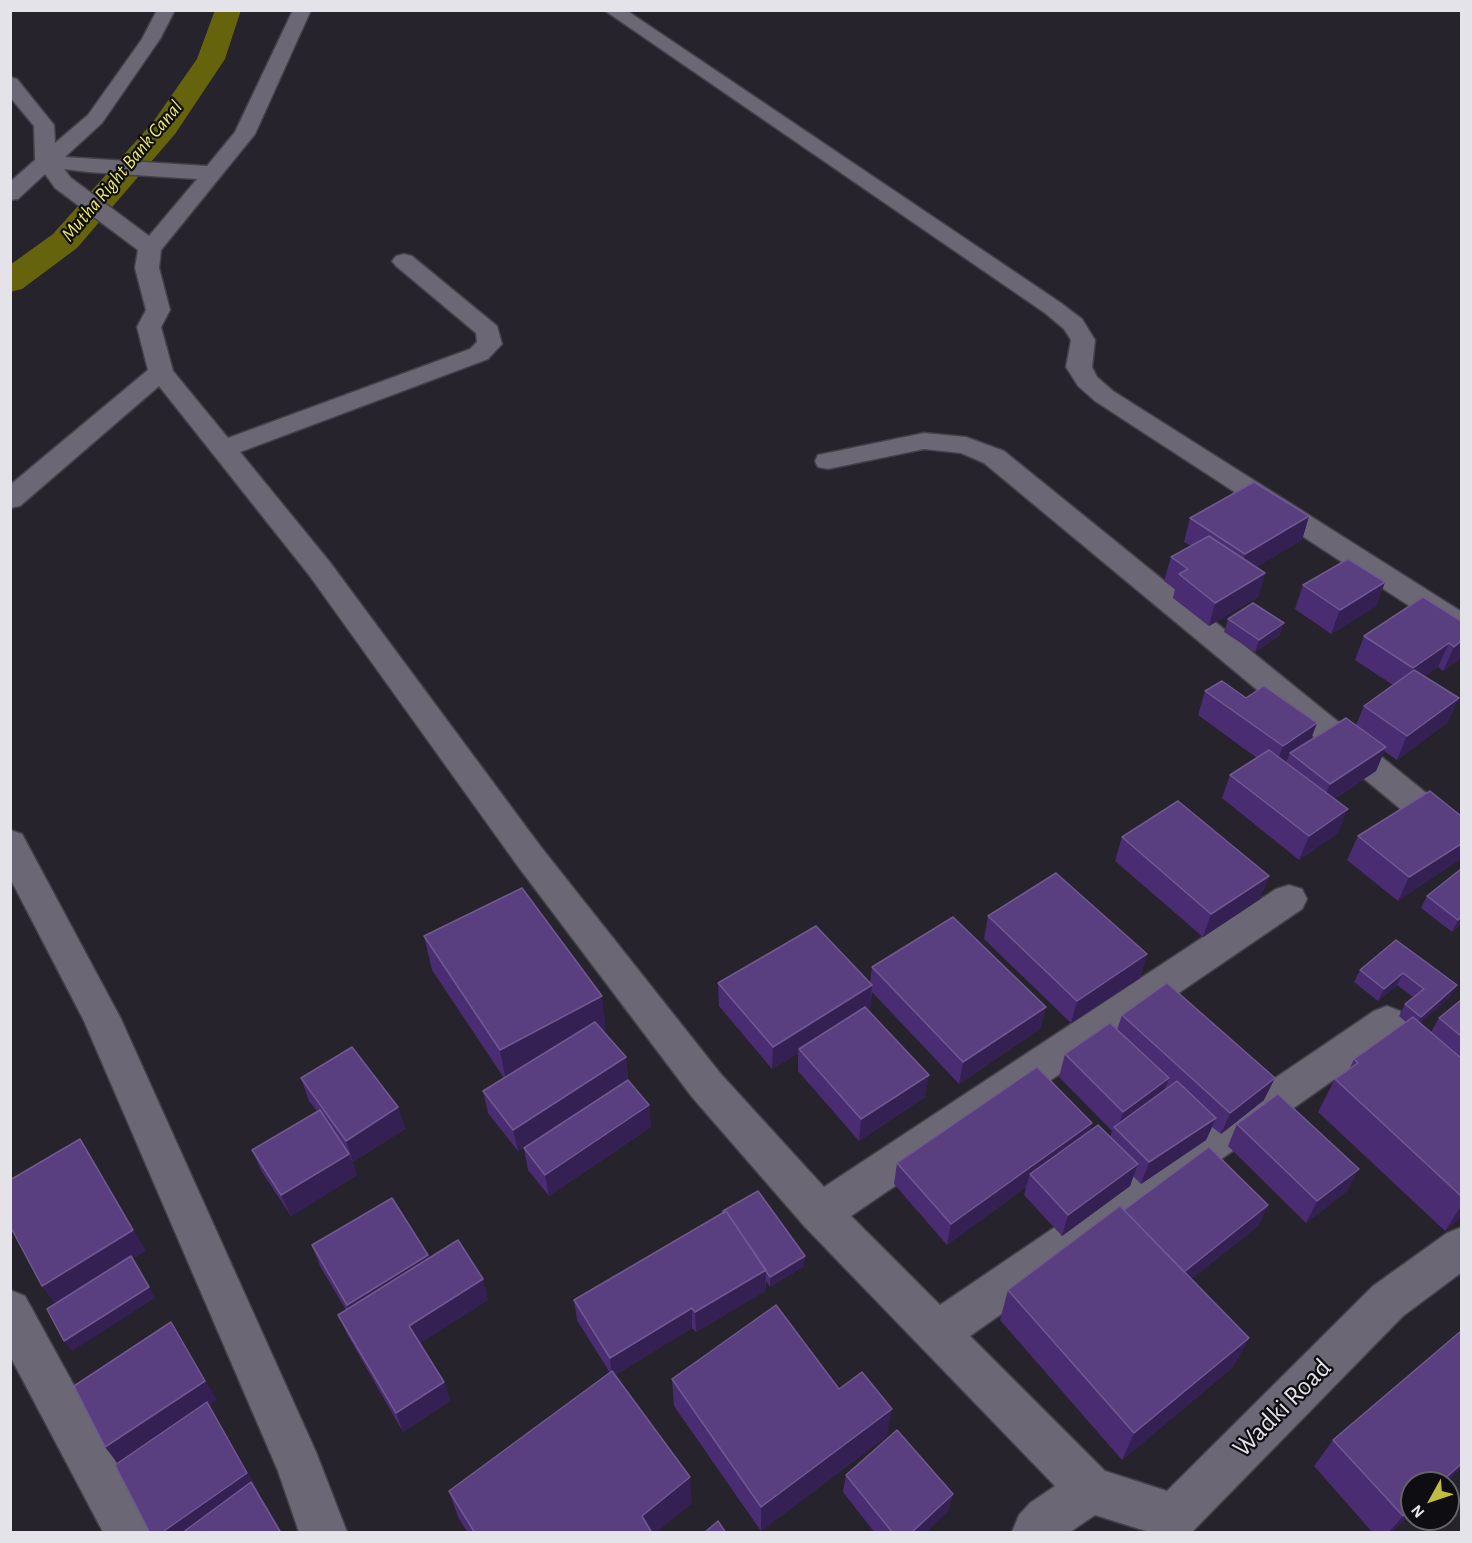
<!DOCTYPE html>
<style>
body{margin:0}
#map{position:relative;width:1472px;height:1543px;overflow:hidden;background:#26232d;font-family:"Alegreya Sans",sans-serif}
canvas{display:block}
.frame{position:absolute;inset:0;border:12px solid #e5e3ea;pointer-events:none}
.north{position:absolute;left:1400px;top:1471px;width:60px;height:60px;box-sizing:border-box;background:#0e0d12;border:2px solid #646368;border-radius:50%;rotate:230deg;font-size:16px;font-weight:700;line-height:24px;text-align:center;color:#e5e3ea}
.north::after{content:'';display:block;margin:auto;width:21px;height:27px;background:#c1bd40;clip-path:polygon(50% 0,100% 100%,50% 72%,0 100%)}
</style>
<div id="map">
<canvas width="1472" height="1543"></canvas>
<div class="frame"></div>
<div class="north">N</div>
</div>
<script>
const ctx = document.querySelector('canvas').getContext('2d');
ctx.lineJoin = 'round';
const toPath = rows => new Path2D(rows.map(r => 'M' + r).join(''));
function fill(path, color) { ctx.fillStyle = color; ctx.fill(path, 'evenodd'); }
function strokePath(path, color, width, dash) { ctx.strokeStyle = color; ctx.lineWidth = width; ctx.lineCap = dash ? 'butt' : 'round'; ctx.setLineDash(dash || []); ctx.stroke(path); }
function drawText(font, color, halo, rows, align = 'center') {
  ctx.font = font + ' "Alegreya Sans",sans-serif'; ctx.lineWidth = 4.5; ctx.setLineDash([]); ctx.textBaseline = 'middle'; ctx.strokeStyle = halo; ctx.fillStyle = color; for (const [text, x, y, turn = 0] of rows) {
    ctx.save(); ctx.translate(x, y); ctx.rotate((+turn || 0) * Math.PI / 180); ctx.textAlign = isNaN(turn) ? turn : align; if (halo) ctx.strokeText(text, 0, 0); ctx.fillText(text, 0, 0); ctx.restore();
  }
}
fill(toPath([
 [215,10,241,10,225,59,175,134,77,248,22,289,10,292,10,265,53,234,153,122,197,59,215,10]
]), '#66630d');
const minor = toPath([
 [157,10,175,10,160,39,102,123,65,157,207,166,235,132,293,10,311,10,255,134,161,250,159,268,170,310,161,327,173,371,228,438,470,349,477,342,476,333,396,266,392,261,396,256,404,254,412,256,497,326,502,344,488,359,240,452,329,561,541,847,720,1073,824,1187,1276,889,1289,885,1302,889,1307,899,1302,909,851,1216,940,1305,1374,1011,1387,1006,1400,1011,1406,1022,1400,1033,970,1336,1105,1471,1167,1491,1373,1286,1447,1233,1462,1227,1462,1272,1403,1316,1192,1532,1149,1532,1095,1515,1070,1532,1012,1532,1019,1515,1030,1503,1055,1486,805,1227,692,1097,517,865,309,575,159,386,20,506,10,508,10,485,148,370,137,327,146,310,135,268,138,250,55,188,45,174,18,199,10,200,10,182,35,160,34,126,10,97,10,77,17,79,54,125,55,143,88,115,142,39,157,10],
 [64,169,88,172,197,179,149,236,71,178,64,169],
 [604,10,626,10,1061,303,1082,319,1095,340,1092,367,1097,377,1113,391,1462,612,1462,636,1451,633,1095,401,1078,386,1066,367,1071,340,1064,329,1045,313,604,10],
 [924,433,966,437,1004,451,1462,822,1462,854,1450,850,984,463,961,453,924,449,828,469,818,467,815,461,818,455,924,433],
 [10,830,22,834,121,1019,316,1452,347,1532,299,1532,278,1471,84,1021,10,878,10,830],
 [10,1290,25,1296,145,1515,152,1532,103,1532,10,1356,10,1290]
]);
strokePath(minor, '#424048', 3);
fill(minor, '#6b6774');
fill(toPath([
 [1309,516,1302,540,1256,567,1265,573,1258,597,1209,626,1173,598,1175,589,1164,581,1171,557,1191,546,1184,542,1190,518],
 [1385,582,1376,606,1331,634,1295,609,1303,585],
 [1423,597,1461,658,1443,671,1438,667,1425,676,1448,722,1397,760,1384,751,1376,771,1334,799,1338,833,1299,860,1222,798,1230,775,1257,758,1198,715,1205,691,1246,698,1317,723,1310,740,1356,725,1364,706,1393,685,1355,660,1364,636],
 [1228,619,1280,635,1255,652,1224,632],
 [1461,816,1398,901,1347,860,1358,836],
 [1122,837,1269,876,1260,899,1203,937,1115,861],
 [1461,869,1461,924,1452,932,1421,908,1427,896],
 [988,916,1147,954,1140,978,1071,1023,984,939],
 [424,936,606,1029,603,1031,626,1057,628,1079,518,1151,488,1113,483,1091,504,1078,432,970],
 [1396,940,1450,997,1420,1023,1431,1032,1439,1018,1461,1000,1461,1217,1445,1231,1318,1112,1335,1079,1349,1070,1354,1059,1406,1022,1399,1016,1405,1004,1413,997,1397,985,1378,1001,1354,982,1360,970],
 [872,967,1046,1007,1040,1029,959,1084,872,992,870,1008,868,1009,925,1097,859,1141,798,1071,798,1053,772,1069,719,1006,718,983,870,983],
 [1122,1015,1264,1100,1221,1134,1212,1127,1206,1140,1141,1184,1133,1176,1130,1186,1062,1236,1024,1195,1026,1187,947,1245,894,1184,897,1163,1092,1123,1089,1131,1110,1137,1112,1131,1059,1077,1065,1054,1117,1030],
 [301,1078,398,1107,405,1129,353,1162,351,1159,357,1175,291,1216,262,1172,252,1150,317,1111,309,1101],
 [649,1105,651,1127,549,1196,528,1170,524,1148],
 [1237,1124,1347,1191,1306,1223,1228,1146],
 [1268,1205,1258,1226,1191,1279,1249,1338,1233,1367,1122,1460,1000,1320,1008,1290,1124,1210],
 [723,1211,804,1266,770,1287,766,1281,765,1291,696,1332,692,1328,615,1375,692,1503,655,1533,468,1533,458,1517,449,1491,610,1373,577,1320,574,1300,723,1213],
 [312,1245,428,1255,429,1258,488,1300,420,1343,444,1382,450,1401,403,1432,347,1334,338,1315,346,1310,320,1266],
 [672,1379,839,1389,887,1436,761,1531,674,1406],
 [1333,1440,1461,1468,1445,1483,1412,1483,1412,1513,1390,1533,1373,1533,1314,1466],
 [846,1475,953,1494,948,1511,925,1533,875,1533,843,1492]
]), '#4a2c73');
fill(toPath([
 [1309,516,1302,540,1238,578,1245,554],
 [1265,573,1258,597,1209,626,1215,603],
 [1385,582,1376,606,1331,634,1340,610],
 [1284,623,1280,635,1255,652,1259,640],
 [1461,641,1461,658,1443,671,1454,647],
 [1449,643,1438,667,1403,692,1413,668],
 [1459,698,1448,722,1397,760,1407,736],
 [1317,723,1308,747,1290,753,1286,762,1274,770,1283,746],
 [1386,747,1376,771,1321,807,1330,784],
 [1348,809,1338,833,1299,860,1309,836],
 [1461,844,1461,859,1398,901,1409,877],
 [1269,876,1260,899,1203,937,1211,914],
 [1461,917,1461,924,1452,932,1458,920],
 [1147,954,1140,978,1071,1023,1077,1001],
 [1403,973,1397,985,1378,1001,1384,989],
 [872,985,870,1008,801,1051,799,1049,798,1053,772,1069,773,1047],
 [1457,985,1450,997,1414,1028,1421,1017],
 [602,996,606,1029,506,1082,500,1050],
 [1046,1007,1040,1029,959,1084,963,1062],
 [626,1057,628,1079,518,1151,513,1130],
 [929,1075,925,1097,859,1141,861,1119],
 [1169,1078,1160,1101,1117,1130,1123,1112],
 [1275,1078,1264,1100,1221,1134,1230,1113],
 [649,1105,651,1127,549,1196,545,1175],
 [398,1107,405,1129,353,1162,346,1141],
 [1216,1118,1206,1140,1141,1184,1149,1162],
 [1092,1123,1085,1144,1030,1174,1026,1187,947,1245,951,1224],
 [80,1139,146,1251,133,1259,155,1298,72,1351,64,1341,57,1307,42,1286],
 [349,1154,357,1175,291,1216,281,1195],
 [1138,1164,1130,1186,1062,1236,1068,1215],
 [1359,1169,1347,1191,1306,1223,1317,1201],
 [1268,1205,1258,1226,1175,1292,1184,1272],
 [1461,1206,1461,1217,1445,1231],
 [428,1255,435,1276,355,1325,347,1305],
 [805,1256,804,1266,770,1287,770,1277],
 [766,1270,765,1291,696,1332,695,1312],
 [483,1279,488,1300,416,1346,409,1326],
 [692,1308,692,1328,612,1377,610,1358],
 [171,1322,217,1400,209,1405,258,1490,257,1491,282,1533,161,1533,119,1465,105,1447],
 [1249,1338,1233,1367,1122,1460,1134,1433],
 [444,1382,450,1401,403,1432,396,1413],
 [892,1409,887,1436,761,1531,761,1507],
 [1461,1464,1461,1468,1445,1483,1440,1483],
 [690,1477,692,1503,655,1533,644,1533,642,1516],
 [953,1494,948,1511,925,1533,911,1533],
 [1412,1508,1412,1513,1390,1533,1388,1533,1403,1516]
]), '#342052');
const building = toPath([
 [1254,482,1309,516,1245,554,1190,518,1254,482],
 [1209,536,1265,573,1215,603,1179,574,1188,569,1171,557,1209,536],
 [1348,559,1385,582,1340,610,1303,585,1348,559],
 [1423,597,1461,621,1461,641,1454,647,1449,643,1413,668,1364,636,1423,597],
 [1253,603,1284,623,1259,640,1228,619,1253,603],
 [1414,670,1459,698,1407,736,1364,706,1414,670],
 [1222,681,1246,698,1264,686,1317,723,1283,746,1205,691,1222,681],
 [1346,718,1386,747,1330,784,1290,753,1346,718],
 [1269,750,1348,809,1309,836,1230,775,1269,750],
 [1430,791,1461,816,1461,844,1409,877,1358,836,1430,791],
 [1178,801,1269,876,1211,914,1122,837,1178,801],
 [1461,869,1461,917,1458,920,1427,896,1461,869],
 [1056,873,1147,954,1077,1001,988,916,1056,873],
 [522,888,602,996,500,1050,424,936,522,888],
 [953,917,1046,1007,963,1062,872,967,953,917],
 [816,926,872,985,773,1047,718,983,816,926],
 [1396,940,1457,985,1421,1017,1405,1004,1424,989,1403,973,1384,989,1360,970,1396,940],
 [1167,983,1275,1078,1230,1113,1122,1015,1167,983],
 [1461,1000,1461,1036,1439,1018,1461,1000],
 [865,1007,929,1075,861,1119,799,1049,865,1007],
 [1413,1017,1461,1058,1461,1196,1335,1079,1358,1063,1354,1059,1413,1017],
 [595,1022,626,1057,513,1130,483,1091,595,1022],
 [1110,1023,1169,1078,1123,1112,1065,1054,1110,1023],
 [352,1047,398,1107,346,1141,301,1078,352,1047],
 [1037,1067,1092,1123,951,1224,897,1163,1037,1067],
 [628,1080,649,1105,545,1175,524,1148,628,1080],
 [1177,1081,1216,1118,1149,1162,1114,1127,1177,1081],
 [1278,1094,1359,1169,1317,1201,1237,1124,1278,1094],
 [320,1110,349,1154,281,1195,252,1150,320,1110],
 [1098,1125,1138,1164,1068,1215,1030,1174,1098,1125],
 [80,1139,133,1230,42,1286,10,1226,10,1180,80,1139],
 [1209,1147,1268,1205,1184,1272,1124,1210,1209,1147],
 [758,1191,805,1256,770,1277,726,1211,724,1213,723,1211,758,1191],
 [392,1198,428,1255,347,1305,312,1245,392,1198],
 [1120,1206,1249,1338,1134,1433,1008,1290,1120,1206],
 [726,1211,766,1270,695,1312,692,1308,610,1358,574,1300,726,1211],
 [458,1240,483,1279,409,1326,444,1382,396,1413,338,1315,458,1240],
 [131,1256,149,1287,64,1341,47,1309,131,1256],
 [776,1305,839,1389,862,1372,892,1409,761,1507,672,1379,776,1305],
 [171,1322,205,1381,105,1447,74,1386,171,1322],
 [1461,1331,1461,1464,1440,1483,1412,1483,1412,1508,1403,1516,1333,1440,1461,1331],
 [612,1371,690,1477,642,1516,652,1533,475,1533,449,1491,612,1371],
 [207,1402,247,1473,161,1533,150,1533,115,1465,207,1402],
 [897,1430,953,1494,911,1533,893,1533,846,1475,897,1430],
 [251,1482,281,1533,182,1533,251,1482],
 [718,1521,726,1533,704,1533,718,1521]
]);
fill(building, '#5a3f80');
strokePath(building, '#705990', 1.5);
drawText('italic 20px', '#ede963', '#0e0d12', [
 ["Mutha Right Bank Canal",122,171,-50]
]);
drawText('27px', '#e5e3ea', '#0e0d12', [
 ["Wadki Road",1282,1408,-45]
]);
</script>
